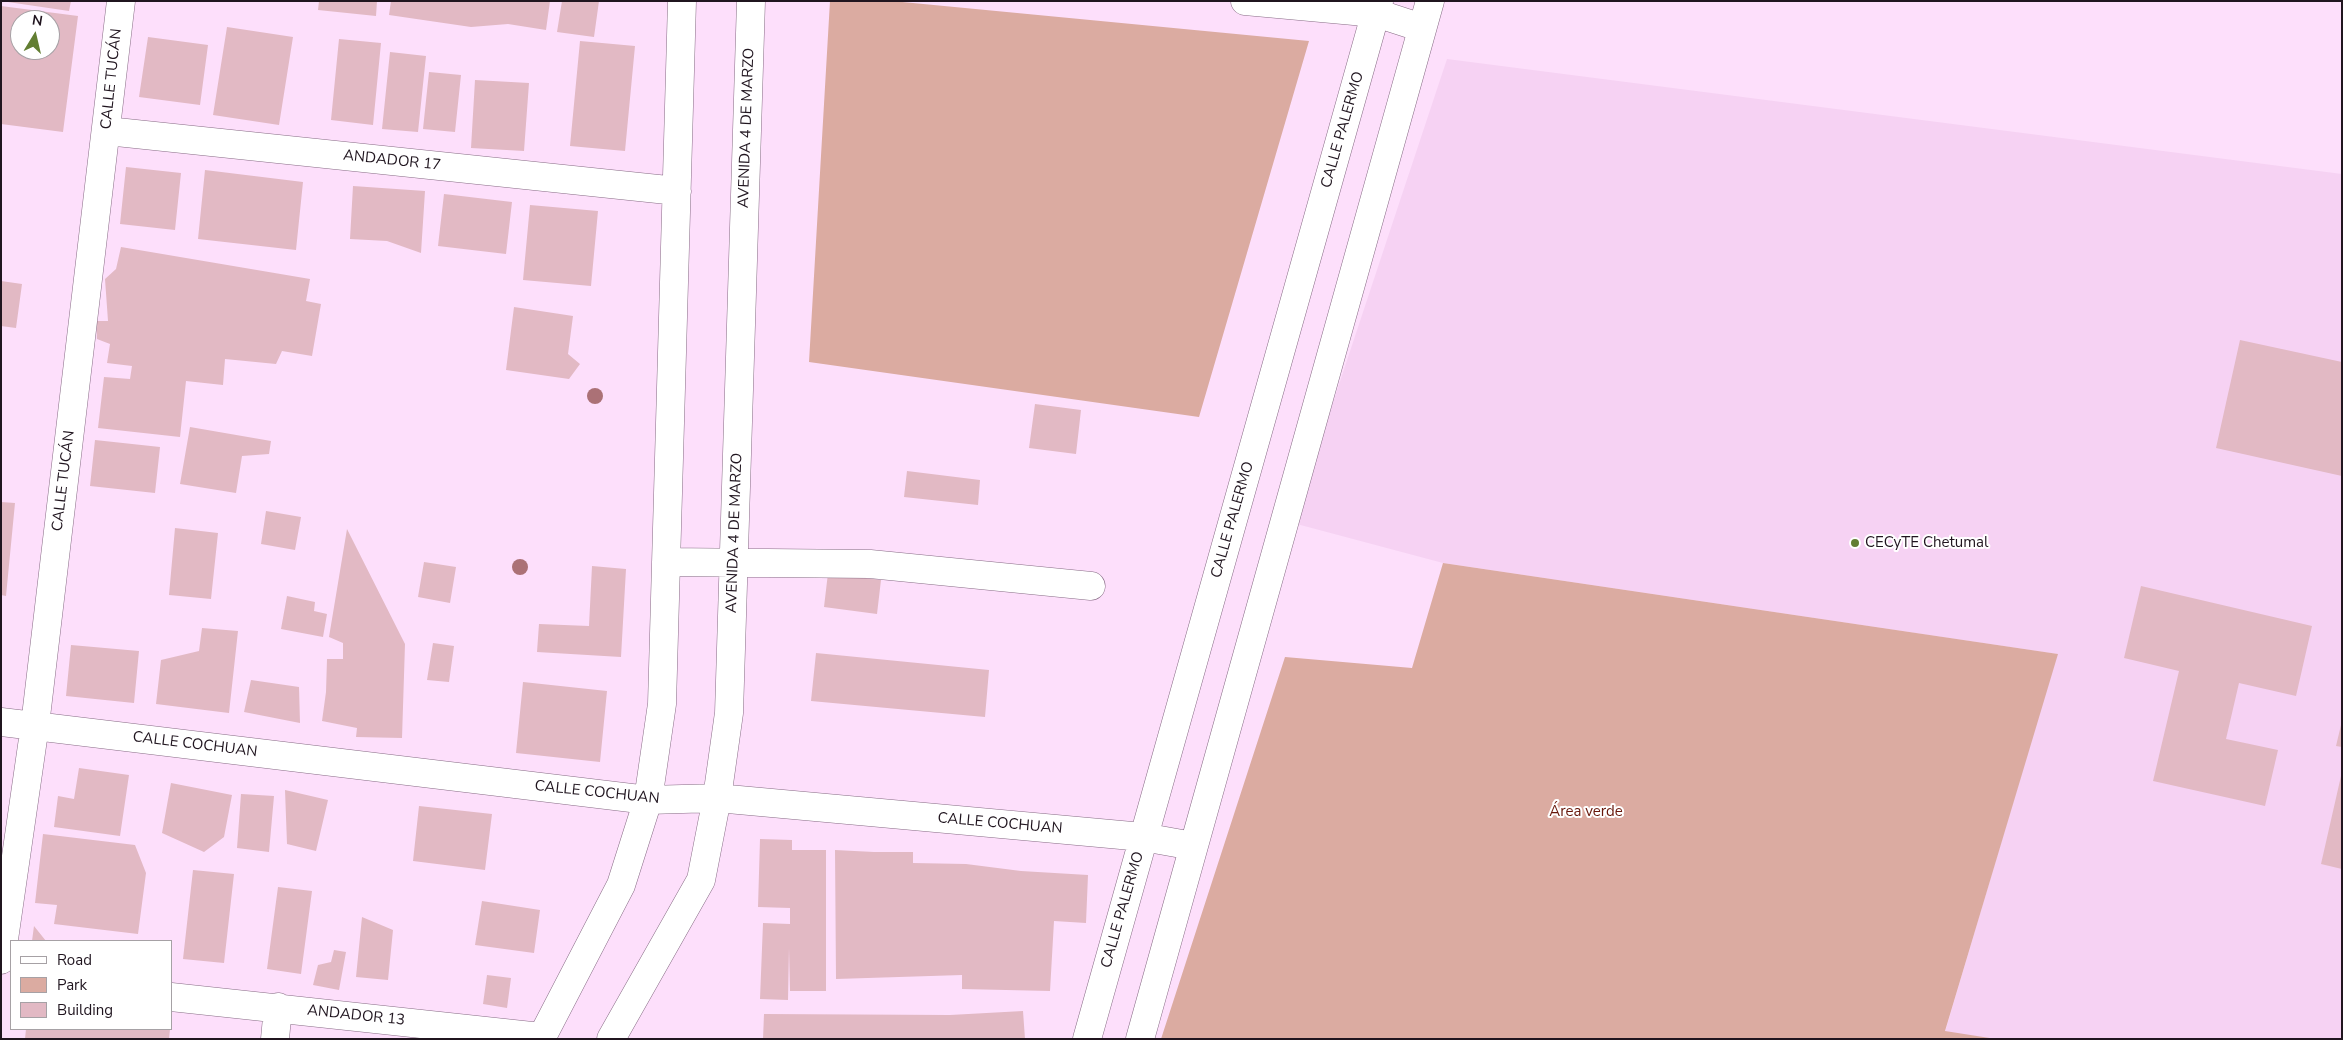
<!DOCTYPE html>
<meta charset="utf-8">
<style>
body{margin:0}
#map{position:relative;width:2343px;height:1040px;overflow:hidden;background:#fddffb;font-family:"Nunito Sans",sans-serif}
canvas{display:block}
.frame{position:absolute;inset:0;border:2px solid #20151f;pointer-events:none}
.legend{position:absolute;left:10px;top:940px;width:162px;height:90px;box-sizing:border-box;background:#fff;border:1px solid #a6a1a5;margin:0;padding:6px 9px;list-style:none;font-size:15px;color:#20151f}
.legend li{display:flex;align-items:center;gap:10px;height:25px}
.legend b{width:25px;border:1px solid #a6a1a5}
.north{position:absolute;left:10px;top:10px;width:50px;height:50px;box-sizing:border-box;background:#fff;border:1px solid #a6a1a5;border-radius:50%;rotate:9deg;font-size:14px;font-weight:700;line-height:20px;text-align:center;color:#20151f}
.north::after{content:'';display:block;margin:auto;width:18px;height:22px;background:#627e32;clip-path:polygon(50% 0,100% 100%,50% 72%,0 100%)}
</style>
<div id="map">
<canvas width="2343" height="1040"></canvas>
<div class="frame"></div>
<ul class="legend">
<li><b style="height:6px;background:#fff"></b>Road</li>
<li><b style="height:14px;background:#dbaba1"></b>Park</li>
<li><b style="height:14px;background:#e2b9c4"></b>Building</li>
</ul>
<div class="north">N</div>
</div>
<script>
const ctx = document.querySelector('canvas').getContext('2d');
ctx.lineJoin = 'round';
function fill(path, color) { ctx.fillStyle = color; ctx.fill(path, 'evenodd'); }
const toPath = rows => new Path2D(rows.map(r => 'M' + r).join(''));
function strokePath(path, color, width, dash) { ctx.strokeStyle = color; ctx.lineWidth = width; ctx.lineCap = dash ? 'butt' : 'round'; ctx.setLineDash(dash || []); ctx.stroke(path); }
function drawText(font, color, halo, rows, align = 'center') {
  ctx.font = font + ' "Nunito Sans",sans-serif'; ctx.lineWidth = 4; ctx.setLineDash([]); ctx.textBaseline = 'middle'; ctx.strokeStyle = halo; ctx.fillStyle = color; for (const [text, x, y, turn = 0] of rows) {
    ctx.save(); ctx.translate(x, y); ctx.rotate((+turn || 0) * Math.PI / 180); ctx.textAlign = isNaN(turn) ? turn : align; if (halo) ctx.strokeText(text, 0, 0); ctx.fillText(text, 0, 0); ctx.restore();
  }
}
fill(toPath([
 [1447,59,2342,174,2342,1039,1996,1039,1945,1032,2057,654,1443,563,1293,523]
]), '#f6d2f3');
fill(toPath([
 [830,1,892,1,1309,41,1199,417,809,362],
 [1443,563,2058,654,1945,1031,1996,1039,1161,1039,1285,657,1412,668]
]), '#dbaba1');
fill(toPath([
 [1,1,71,1,69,11],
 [319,1,377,1,376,16,318,10],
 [391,1,550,1,546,30,508,24,471,27,389,15],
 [562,1,599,1,594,37,557,32],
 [1,6,78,16,63,132,1,124],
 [20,20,50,20,50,50,20,50],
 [227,27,293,37,279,125,213,115],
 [148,37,208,45,200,105,139,97],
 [339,39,381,43,373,125,331,120],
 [580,41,635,46,625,151,570,146],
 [390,52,426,56,418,132,382,129],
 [429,72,461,75,455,132,423,129],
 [475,80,529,83,524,151,471,148],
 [126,167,181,173,175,230,120,224],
 [205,170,303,182,296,250,198,239],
 [353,186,425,191,421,253,387,241,350,239],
 [444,194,512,202,506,254,438,246],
 [530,205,598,211,591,286,523,280],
 [121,247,310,279,306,301,321,304,312,356,282,351,276,364,225,359,223,385,186,381,180,437,98,428,104,377,130,379,132,366,107,363,110,344,97,339,96,321,108,321,105,279,116,269],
 [1,281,22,284,16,328,1,326],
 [514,307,573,316,568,354,580,364,569,379,506,370],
 [2240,340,2342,362,2342,476,2216,448],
 [1035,404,1081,410,1076,454,1029,448],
 [190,427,271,441,269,454,242,456,236,493,180,484],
 [95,440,160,447,155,493,90,486],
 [907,471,980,480,978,505,904,497],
 [1,502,15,503,6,596,1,595],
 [266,511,301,517,295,550,261,544],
 [175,528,218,533,211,599,169,595],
 [347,529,405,644,402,738,356,737,357,728,322,721,326,692,327,659,343,659,343,643,329,637],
 [424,562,456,567,450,603,418,597],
 [592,566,626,569,621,657,537,652,539,624,589,626],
 [828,573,881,580,877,614,824,607],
 [2141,586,2312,626,2296,696,2239,683,2226,739,2278,750,2265,806,2153,781,2179,671,2124,658],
 [287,596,315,602,314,611,327,614,323,637,281,629],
 [202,628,238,631,229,713,156,704,161,660,199,651],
 [433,643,454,646,449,682,427,680],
 [71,645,139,651,134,703,66,696],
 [816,653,989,670,985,717,811,701],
 [251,680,299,687,300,723,244,712],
 [523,682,607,691,600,762,516,753],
 [2341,725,2342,725,2342,747,2336,746],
 [79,768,129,775,120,836,54,827,58,796,74,799],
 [2341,776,2342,776,2342,869,2321,864],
 [171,783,232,795,224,837,204,852,162,833],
 [285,790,328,800,316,851,287,844],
 [241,794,274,796,269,852,237,848],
 [419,806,492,814,485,870,413,861],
 [43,834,135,845,146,873,138,934,54,924,57,905,35,903],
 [760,839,792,840,792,850,826,850,826,991,790,991,789,948,788,1000,760,999,763,923,790,924,790,908,758,907],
 [835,850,874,852,913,852,913,863,966,864,1021,871,1088,875,1086,923,1054,921,1050,991,962,989,962,975,836,979],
 [193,870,234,874,224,963,183,959],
 [278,887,312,891,301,974,267,969],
 [482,901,540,910,534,953,475,945],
 [362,917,393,930,388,980,356,977],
 [34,926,46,941,32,941],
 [334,950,346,952,339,990,313,985,318,965,331,962],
 [487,975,511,978,507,1008,483,1004],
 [1023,1011,1025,1039,763,1039,764,1014,950,1015],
 [26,1029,170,1029,169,1039,25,1039]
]), '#e2b9c4');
const minor = toPath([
 [1245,1,1376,13,1422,28],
 [107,131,677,191],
 [666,562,870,564,1091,586],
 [1,722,648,800,717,798,1143,837,1193,846],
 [1,960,35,725,121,1],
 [171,997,541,1037],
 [275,1039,278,1007],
 [541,1039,621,885,648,800,662,704,682,1],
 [611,1039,701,880,717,798,729,713,751,1],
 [1087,1039,1379,1],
 [1140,1039,1430,1]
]);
strokePath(minor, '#876c85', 29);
strokePath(minor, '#fff', 28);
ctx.fillStyle = '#ab7176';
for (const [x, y] of [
 [595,396],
 [520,567]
]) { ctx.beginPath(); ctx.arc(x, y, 8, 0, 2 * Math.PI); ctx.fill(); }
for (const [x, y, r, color] of [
 [1855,543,5,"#627e32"]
]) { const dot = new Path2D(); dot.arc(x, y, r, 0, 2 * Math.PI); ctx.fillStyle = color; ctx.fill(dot); strokePath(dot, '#fff', 2); }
drawText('15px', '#20151f', '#fff', [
 ["CALLE TUCÁN",112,79,-84],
 ["AVENIDA 4 DE MARZO",747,128,-88],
 ["CALLE PALERMO",1343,130,-74],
 ["ANDADOR 17",392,161,6],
 ["CALLE TUCÁN",64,481,-83],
 ["CALLE PALERMO",1233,520,-74],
 ["AVENIDA 4 DE MARZO",735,533,-88],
 ["CALLE COCHUAN",195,745,7],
 ["CALLE COCHUAN",597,793,6],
 ["CALLE COCHUAN",1000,824,5],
 ["CALLE PALERMO",1123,910,-74],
 ["ANDADOR 13",356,1016,6]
]);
drawText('15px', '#20151f', '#fff', [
 ["CECyTE Chetumal",1865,543]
], 'left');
drawText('15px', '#68170a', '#fff', [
 ["Área verde",1586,812]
]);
</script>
